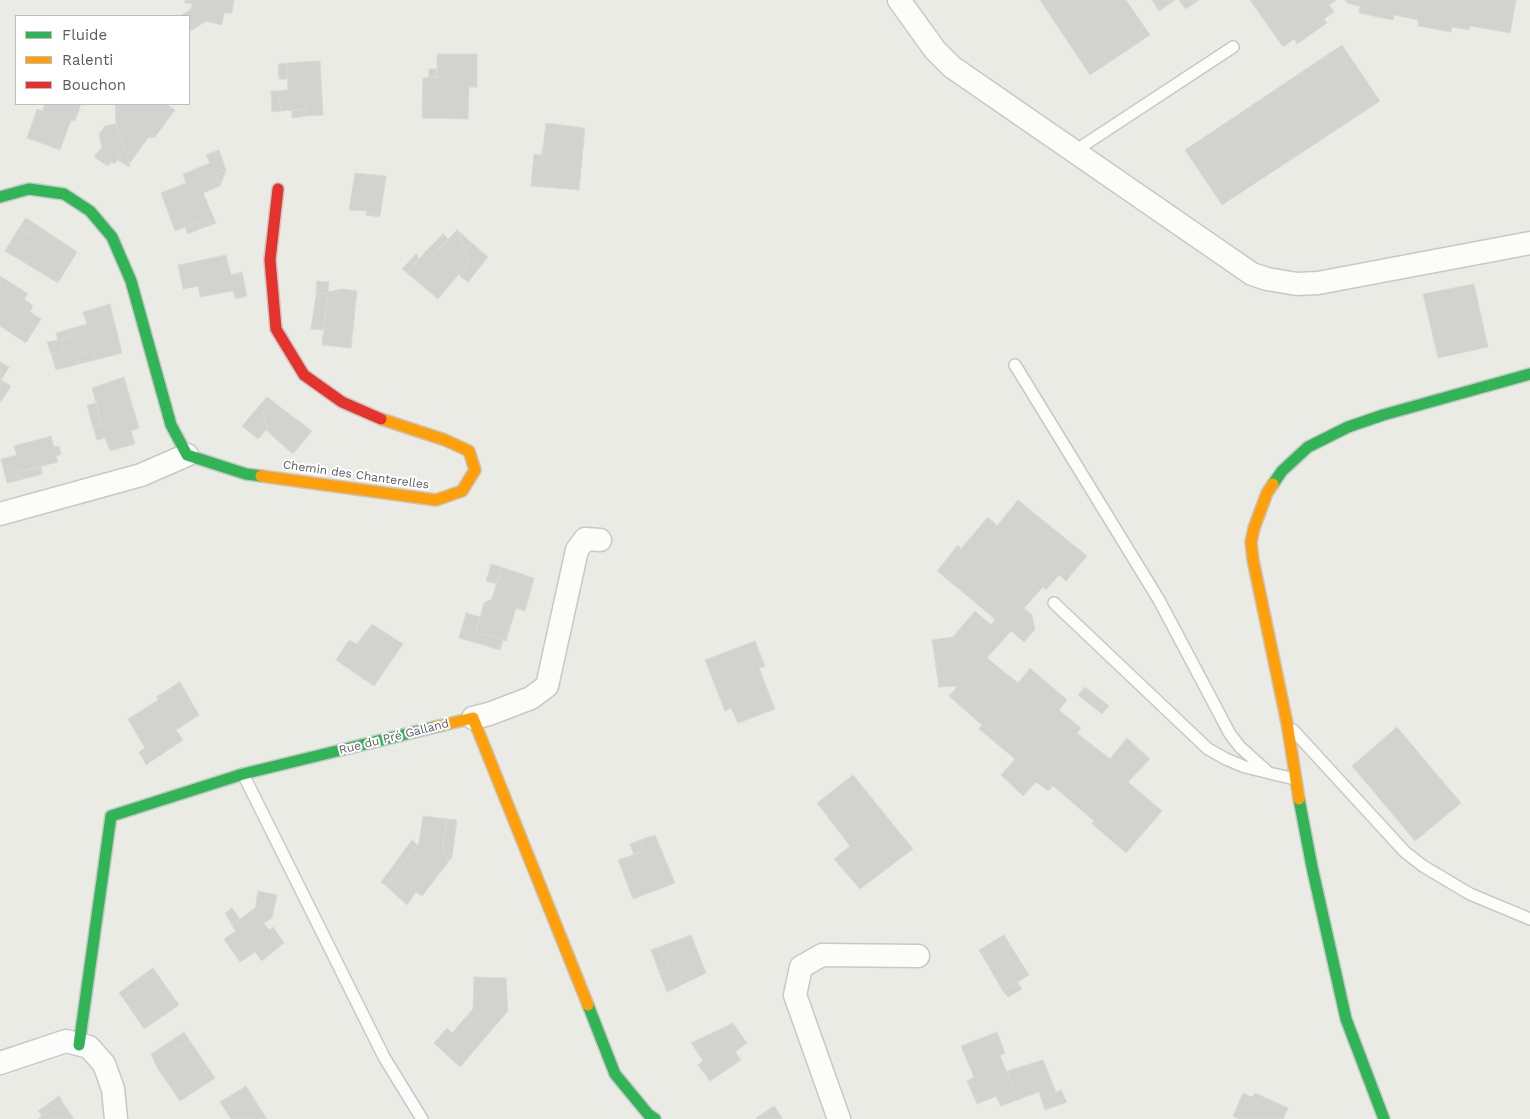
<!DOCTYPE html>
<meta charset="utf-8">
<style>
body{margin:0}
#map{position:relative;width:1530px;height:1119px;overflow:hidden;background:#eaebe4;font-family:"Work Sans",sans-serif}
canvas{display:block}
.legend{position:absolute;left:15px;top:15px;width:175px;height:90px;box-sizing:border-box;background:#fff;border:1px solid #bdbdc1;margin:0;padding:6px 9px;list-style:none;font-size:15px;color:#5a5b63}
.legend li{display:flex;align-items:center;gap:10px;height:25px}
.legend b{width:25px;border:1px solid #bdbdc1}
</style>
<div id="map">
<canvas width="1530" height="1119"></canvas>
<ul class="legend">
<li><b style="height:6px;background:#30b455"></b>Fluide</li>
<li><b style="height:6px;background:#ff9f0a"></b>Ralenti</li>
<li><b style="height:6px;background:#e5322d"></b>Bouchon</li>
</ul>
</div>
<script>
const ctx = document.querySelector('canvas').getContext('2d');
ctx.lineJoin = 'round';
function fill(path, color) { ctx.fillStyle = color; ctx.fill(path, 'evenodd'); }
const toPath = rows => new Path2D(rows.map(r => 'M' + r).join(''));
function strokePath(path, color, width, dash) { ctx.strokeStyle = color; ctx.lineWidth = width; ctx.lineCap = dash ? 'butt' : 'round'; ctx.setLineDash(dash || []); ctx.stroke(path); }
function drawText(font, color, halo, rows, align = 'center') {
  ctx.font = font + ' "Work Sans",sans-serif'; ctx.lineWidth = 4; ctx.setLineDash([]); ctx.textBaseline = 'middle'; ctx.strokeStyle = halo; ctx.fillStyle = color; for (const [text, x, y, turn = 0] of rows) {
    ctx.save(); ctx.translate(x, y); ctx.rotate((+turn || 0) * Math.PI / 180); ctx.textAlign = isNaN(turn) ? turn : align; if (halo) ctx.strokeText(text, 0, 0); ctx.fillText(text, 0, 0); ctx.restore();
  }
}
const building = toPath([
 [185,0,234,0,232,13,224,13,222,25,206,21,189,32,189,16,180,16,191,9,192,4,185,3,185,0],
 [1040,0,1126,0,1150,35,1090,75,1040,0],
 [1152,0,1175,0,1159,11,1152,0],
 [1179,0,1199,0,1186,9,1179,0],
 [1250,0,1336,0,1329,5,1334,12,1324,19,1327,23,1297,44,1294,39,1283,47,1250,0],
 [1345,0,1516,0,1510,33,1470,26,1469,30,1452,27,1451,32,1418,26,1418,20,1394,15,1393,20,1359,13,1360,6,1347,3,1345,0],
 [1342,45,1380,101,1222,205,1185,150,1342,45],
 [437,54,477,54,477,87,469,87,468,119,422,118,423,78,437,77,437,54],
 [320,61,323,115,306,116,305,109,281,111,278,91,288,90,287,63,320,61],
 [287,63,287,79,279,79,278,64,287,63],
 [429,69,437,69,437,77,429,77,429,69],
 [271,91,278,91,281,111,272,112,271,91],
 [45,104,81,104,75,121,71,120,60,150,27,138,37,109,42,111,45,104],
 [115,104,166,104,175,110,155,137,148,138,129,164,116,124,115,104],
 [305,109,306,116,292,118,292,111,305,109],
 [546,123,585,128,579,190,531,186,534,154,542,155,546,123],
 [116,124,129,164,130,167,117,160,121,155,102,147,99,134,105,126,116,124],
 [102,147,121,155,115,164,111,162,108,166,94,157,102,147],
 [219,150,226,170,215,174,220,186,203,193,216,223,200,229,197,222,175,231,161,193,186,183,183,174,210,163,206,155,219,150],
 [226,170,220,186,215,174,226,170],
 [355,173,386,176,380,217,366,215,367,211,349,210,355,173],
 [26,218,53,236,47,245,19,228,26,218],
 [197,222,200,229,188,234,185,227,197,222],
 [19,228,47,245,53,236,77,252,58,283,5,251,19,228],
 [457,230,469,262,461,277,459,274,438,299,407,273,427,250,433,255,457,230],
 [457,230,488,257,468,282,461,277,469,262,457,230],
 [443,234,448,239,433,255,427,250,443,234],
 [416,254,419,258,407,273,402,269,416,254],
 [226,255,231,275,242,272,247,296,236,299,233,291,200,297,198,286,183,289,178,265,226,255],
 [0,276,28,294,24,299,33,306,30,312,41,319,26,343,0,326,0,276],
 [317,281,329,282,328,292,316,295,317,281],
 [1474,284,1488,347,1438,358,1423,294,1474,284],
 [342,289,357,291,351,348,322,345,328,292,342,289],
 [328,292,324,330,311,329,316,295,328,292],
 [110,304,122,353,95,360,92,351,76,356,79,364,56,370,51,354,63,350,61,340,72,337,70,329,87,324,83,312,110,304],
 [70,329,72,337,61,340,63,350,51,354,47,342,58,340,56,333,70,329],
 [92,351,95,360,79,364,76,356,92,351],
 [0,362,9,367,0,382,0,362],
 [124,377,139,428,131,431,135,444,110,451,105,438,97,440,93,427,102,424,92,388,124,377],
 [1,380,11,386,0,403,0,382,1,380],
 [267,397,312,431,293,454,268,432,261,404,267,397],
 [96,403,102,424,93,427,87,405,96,403],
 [261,404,268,432,266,430,258,439,242,426,261,404],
 [51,436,54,447,59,446,61,454,56,456,58,462,18,472,20,480,7,483,1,459,17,455,14,446,51,436],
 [41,467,42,474,20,480,18,472,41,467],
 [1018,500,1087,556,1066,581,1059,575,1046,590,1043,587,1024,608,1032,615,1035,630,1024,642,1011,631,987,658,1018,683,1030,668,1067,700,1059,710,1081,728,1077,733,1110,759,1127,738,1150,759,1128,782,1162,811,1126,853,1092,824,1094,821,1053,786,1048,791,1036,782,1023,796,1001,775,1015,759,979,729,982,725,949,696,958,686,939,687,932,640,953,637,975,611,991,625,995,619,937,571,958,545,961,549,988,517,997,526,1018,500],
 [491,564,501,567,497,584,486,581,491,564],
 [501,567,534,578,525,611,516,608,506,641,476,632,484,603,492,599,501,567],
 [466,613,480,617,476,632,503,640,500,650,459,638,466,613],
 [372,624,403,644,374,686,336,660,349,640,357,644,372,624],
 [755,641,765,666,759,668,775,709,738,723,731,708,725,711,705,660,755,641],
 [180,682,199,715,176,730,183,740,146,765,139,752,145,748,128,719,158,700,156,697,180,682],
 [1085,687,1109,706,1102,714,1078,695,1085,687],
 [1397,727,1461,803,1415,841,1352,766,1397,727],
 [853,775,913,849,860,889,834,859,850,846,817,803,853,775],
 [423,816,447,819,442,850,449,861,422,896,416,892,407,905,386,886,419,843,423,816],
 [447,819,457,820,452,857,449,861,442,850,447,819],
 [655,835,675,883,633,899,618,860,644,851,640,840,655,835],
 [412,840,417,845,386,886,381,882,412,840],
 [640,840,644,851,634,855,630,844,640,840],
 [258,891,277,895,272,918,264,923,269,930,273,927,284,943,262,961,255,952,240,962,224,939,236,931,232,925,255,908,258,891],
 [232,908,240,919,232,925,225,913,232,908],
 [691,935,706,973,667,992,659,972,669,968,659,947,691,935],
 [1004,935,1029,975,1003,991,979,950,1004,935],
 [659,947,669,968,659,972,651,950,659,947],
 [153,968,179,1005,144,1029,123,998,140,986,136,980,153,968],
 [474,977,506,978,508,1011,460,1067,434,1043,447,1028,452,1033,473,1009,474,977],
 [136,980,140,986,123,998,119,993,136,980],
 [1017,982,1022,989,1008,997,1003,991,1017,982],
 [733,1023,747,1043,735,1052,741,1060,710,1081,698,1065,703,1061,691,1043,733,1023],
 [184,1032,190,1041,178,1049,172,1040,184,1032],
 [997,1032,1005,1053,1000,1056,1014,1089,977,1104,967,1081,974,1077,961,1046,997,1032],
 [172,1040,178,1049,190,1041,209,1069,196,1077,203,1086,180,1101,158,1069,151,1054,172,1040],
 [1043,1060,1056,1092,1041,1098,1039,1092,1001,1106,996,1096,1014,1089,1007,1071,1043,1060],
 [209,1069,215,1078,203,1086,196,1077,209,1069],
 [246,1086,267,1119,231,1119,220,1102,246,1086],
 [1061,1090,1067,1102,1045,1110,1041,1098,1061,1090],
 [1243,1093,1252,1097,1255,1093,1288,1108,1283,1119,1239,1119,1233,1116,1243,1093],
 [59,1096,63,1103,42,1116,38,1111,59,1096],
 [63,1103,74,1119,38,1119,42,1116,63,1103],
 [774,1106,783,1119,757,1119,756,1118,774,1106]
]);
fill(building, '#d2d2ce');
strokePath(building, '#dadad3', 1);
const lane = toPath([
 [1075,153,1084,145,1233,47],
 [1015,365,1159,600,1230,734,1240,747,1269,773,1295,779],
 [1054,603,1208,749,1226,759,1245,767,1266,772],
 [1293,730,1405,852,1423,866,1470,894,1530,919],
 [243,774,384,1057,422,1119]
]);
const street = toPath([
 [899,0,935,50,952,67,1252,274,1267,279,1297,284,1318,283,1530,243],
 [0,514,141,475,187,455],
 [473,718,489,714,531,698,547,686,577,550,585,539,600,540],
 [0,1063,66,1041,89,1047,104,1064,113,1089,116,1119],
 [839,1119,795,995,801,967,822,955,918,956]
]);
const fast = toPath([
 [0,197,29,189,64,194,90,211,112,237,131,281,171,425,187,455,246,474,261,476],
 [1273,484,1282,471,1308,447,1348,427,1383,415,1530,374],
 [1299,799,1312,867,1346,1019,1384,1119],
 [588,1005,615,1074,648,1114,655,1119],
 [79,1045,111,816,243,774,435,727]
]);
const slow = toPath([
 [261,476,436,500,462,491,475,470,469,451,445,440,381,419],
 [1273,484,1267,493,1254,528,1251,542,1253,560,1287,723,1299,799],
 [435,727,473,718,588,1005]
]);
const jam = toPath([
 [278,189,270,260,276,329,304,375,342,402,381,419]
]);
strokePath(lane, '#c7c8c7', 14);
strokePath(street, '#c7c8c7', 25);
strokePath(fast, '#c6c7c6', 14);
strokePath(slow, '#c6c7c6', 14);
strokePath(jam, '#c6c7c6', 14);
strokePath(lane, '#fcfcfb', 11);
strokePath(street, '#fcfcfb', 22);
strokePath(fast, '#30b455', 11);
strokePath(slow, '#ff9f0a', 11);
strokePath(jam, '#e5322d', 11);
drawText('12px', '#5a5b63', '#fff', [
 ["Chemin des Chanterelles",356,475,8],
 ["Rue du Pré Galland",394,737,-14]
]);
</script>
